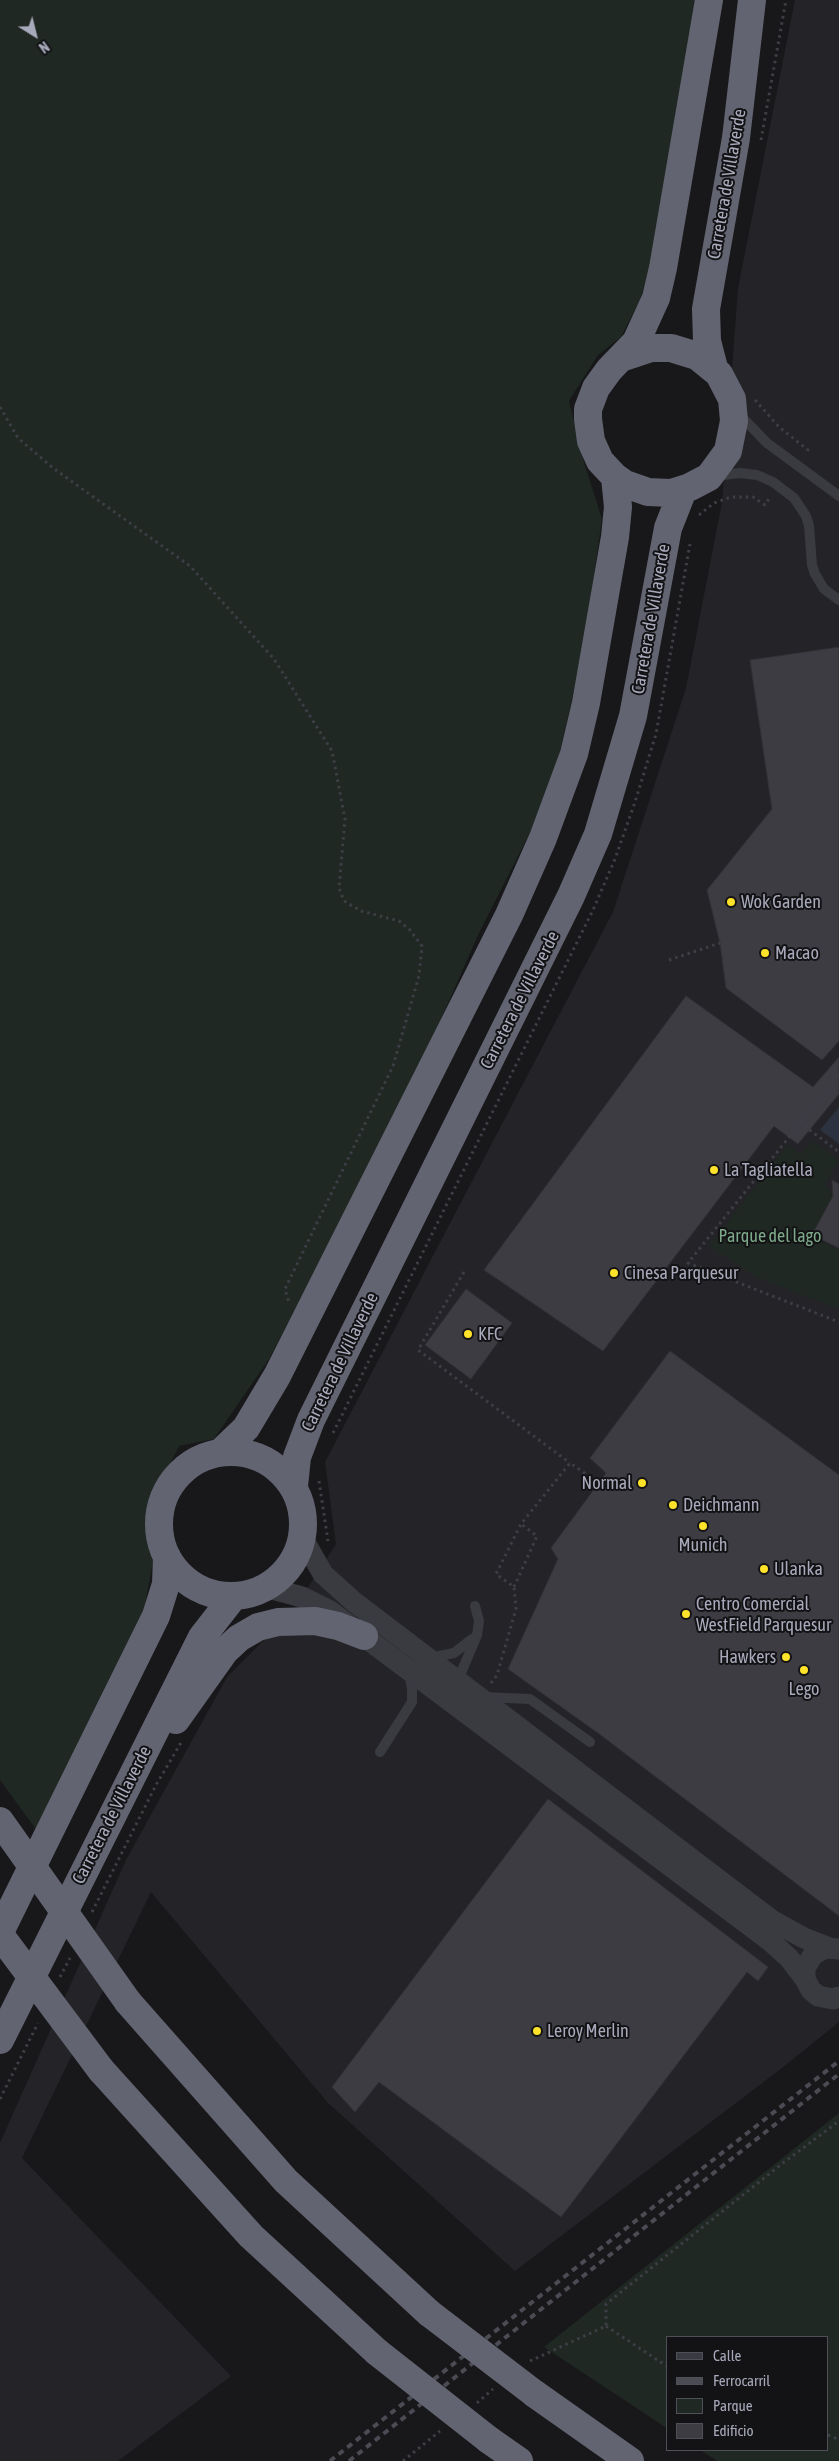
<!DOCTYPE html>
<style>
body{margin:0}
#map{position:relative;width:839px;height:2461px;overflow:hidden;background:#18171a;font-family:"Asap Condensed",sans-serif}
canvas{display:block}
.legend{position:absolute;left:666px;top:2336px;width:162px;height:115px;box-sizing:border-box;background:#131215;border:1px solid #4f4f57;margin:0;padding:6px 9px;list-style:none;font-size:15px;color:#a8aabb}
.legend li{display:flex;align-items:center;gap:10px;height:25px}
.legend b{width:25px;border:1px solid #4f4f57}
.north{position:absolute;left:10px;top:10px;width:50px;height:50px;-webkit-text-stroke:4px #131215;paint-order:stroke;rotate:144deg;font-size:14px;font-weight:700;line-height:20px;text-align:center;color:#a8aabb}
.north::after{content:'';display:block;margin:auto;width:18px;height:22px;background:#a8aabb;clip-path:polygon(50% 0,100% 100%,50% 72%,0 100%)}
</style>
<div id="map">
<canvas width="839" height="2461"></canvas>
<ul class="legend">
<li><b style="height:6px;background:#3a3a41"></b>Calle</li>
<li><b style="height:6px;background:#4b4b54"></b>Ferrocarril</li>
<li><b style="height:14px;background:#1f2822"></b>Parque</li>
<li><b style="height:14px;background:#3c3c42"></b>Edificio</li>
</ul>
<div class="north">N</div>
</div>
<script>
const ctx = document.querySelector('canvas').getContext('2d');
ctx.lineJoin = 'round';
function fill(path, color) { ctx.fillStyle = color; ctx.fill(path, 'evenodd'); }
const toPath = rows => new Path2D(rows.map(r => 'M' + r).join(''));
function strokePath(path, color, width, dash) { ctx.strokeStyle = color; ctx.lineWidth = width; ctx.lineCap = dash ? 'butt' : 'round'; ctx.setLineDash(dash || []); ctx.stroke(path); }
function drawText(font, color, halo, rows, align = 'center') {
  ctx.font = font + ' "Asap Condensed",sans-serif'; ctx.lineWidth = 4; ctx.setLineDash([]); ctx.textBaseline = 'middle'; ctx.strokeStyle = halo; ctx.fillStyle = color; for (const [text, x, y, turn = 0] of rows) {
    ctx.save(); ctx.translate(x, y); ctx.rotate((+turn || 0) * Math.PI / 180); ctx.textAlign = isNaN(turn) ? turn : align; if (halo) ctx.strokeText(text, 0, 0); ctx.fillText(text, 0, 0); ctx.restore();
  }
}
fill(toPath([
 [795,0,839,0,839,2022,782,2068,515,2271,328,2103,151,1892,22,2158,231,2376,118,2461,0,2461,0,2143,126,1860,227,1677,292,1612,336,1544,325,1462,613,912,686,688,722,502,738,288]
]), '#242327');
fill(toPath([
 [0,0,699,0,659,240,639,302,621,337,598,355,569,401,584,462,602,519,584,646,551,791,479,933,407,1096,269,1359,214,1439,179,1446,152,1500,153,1561,143,1616,37,1831,0,1780],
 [813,1141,839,1160,825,1184,833,1196,811,1237,839,1250,839,1309,756,1277,709,1246,788,1144,800,1155],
 [839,2113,839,2461,717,2461,700,2450,828,2450,828,2337,668,2337,668,2429,544,2347]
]), '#1f2822');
fill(toPath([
 [839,1107,839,1144,820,1130]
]), '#2c323f');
const building = toPath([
 [839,647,839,1041,822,1060,726,988,720,943,707,890,772,809,750,660,839,647],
 [686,996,813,1087,839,1057,839,1094,798,1144,774,1126,603,1351,484,1270,686,996],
 [832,1180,839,1184,839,1248,812,1235,833,1196,832,1180],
 [466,1289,512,1323,471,1379,425,1345,466,1289],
 [670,1351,839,1475,839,1916,598,1733,508,1669,558,1559,551,1548,606,1473,590,1458,670,1351],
 [548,1799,768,1967,758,1981,747,1972,561,2217,379,2082,355,2112,332,2087,548,1799]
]);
fill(building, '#3c3c42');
strokePath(building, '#323136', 1);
strokePath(toPath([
 [761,140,786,0],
 [755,400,779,427,808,450,805,454],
 [0,407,18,438,53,468,190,566,274,659,332,751,345,819,339,888,344,901,361,911,399,921,409,929,422,946,419,976,393,1066,285,1289,289,1303],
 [699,515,714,503,731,497,753,497,765,505,771,496],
 [669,960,720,943],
 [839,1075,688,1263,839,1322],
 [799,1122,839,1152],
 [464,1272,418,1350,570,1463],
 [333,1433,593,910,615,859,635,802,656,734,690,544],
 [319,1481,328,1541],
 [514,1587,537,1536,521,1524],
 [491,1683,497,1675,516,1609,514,1587,496,1574,521,1524,570,1463,599,1483],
 [92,1912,156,1785,182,1741],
 [60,1977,70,1958],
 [0,2099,38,2023],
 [606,2326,668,2367],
 [530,2361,606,2326,606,2304,783,2163,839,2121],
 [477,2403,493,2389],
 [828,2435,839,2440],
 [403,2461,440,2431]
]), '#3e3e46', 3, [2.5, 4]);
strokePath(toPath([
 [739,414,767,443,839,496],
 [715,476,740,473,757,475,773,482,794,498,806,516,809,526,812,565,815,574,824,589,839,600],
 [430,1658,454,1653,472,1639],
 [458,1680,477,1635,479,1621,475,1606],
 [483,1697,530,1699,590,1742],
 [380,1752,412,1702,412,1689,409,1672]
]), '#3a3a41', 10);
strokePath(toPath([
 [302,1537,323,1574,353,1601,773,1921,804,1938,830,1948],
 [265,1587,302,1597,330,1611,769,1940,789,1958,805,1979],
 [839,1949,825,1948,813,1955,805,1968,805,1979,811,1990,818,1996,833,1999,839,1997]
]), '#3a3a41', 21);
strokePath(toPath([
 [624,357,651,348,671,348,697,356,719,374,732,399,734,421,728,451,709,477,690,487,671,493,648,492,625,484,615,477,600,461,591,441,588,419,588,409,596,388,609,370,636,342,656,298,663,268,709,0],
 [714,368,707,341,706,309,736,138,752,0],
 [223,1450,246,1428,277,1376,509,915,543,838,574,754,586,703,615,537,618,507,615,477],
 '159 1524a72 72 0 1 1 144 0a72 72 0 1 1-144 0Z',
 [294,1486,297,1457,311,1420,571,896,598,834,633,716,668,528,683,490],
 [176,1720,225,1651,239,1638,258,1627,278,1622,315,1621,338,1626,364,1636],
 [0,1932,156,1616,166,1584,167,1557],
 [128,2002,286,2181,429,2313],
 [0,2040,202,1637,234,1596],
 [101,2070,251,2236,377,2352],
 [535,2394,630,2461],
 [489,2440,519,2461]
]), '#636471', 28);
strokePath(toPath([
 [330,2461,839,2061],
 [349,2461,839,2074]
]), '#4b4b54', 4, [6, 5]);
strokePath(toPath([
 [0,1821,128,2002],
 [0,1935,101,2070],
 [429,2313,535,2394],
 [377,2352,489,2440]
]), '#636471', 28);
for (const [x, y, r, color] of [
 [731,902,5,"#ffe32a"],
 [765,953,5,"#ffe32a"],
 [714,1170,5,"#ffe32a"],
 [614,1273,5,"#ffe32a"],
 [468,1334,5,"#ffe32a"],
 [642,1483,5,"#ffe32a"],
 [673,1505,5,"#ffe32a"],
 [703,1526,5,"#ffe32a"],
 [764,1569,5,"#ffe32a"],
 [686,1614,5,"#ffe32a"],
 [786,1657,5,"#ffe32a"],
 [804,1670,5,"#ffe32a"],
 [537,2031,5,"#ffe32a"]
]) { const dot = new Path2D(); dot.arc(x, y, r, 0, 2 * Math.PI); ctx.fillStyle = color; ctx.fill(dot); strokePath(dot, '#131215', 2); }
drawText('18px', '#a8aabb', '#131215', [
 ["Carretera de Villaverde",727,184,-80],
 ["Carretera de Villaverde",651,619,-80],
 ["Carretera de Villaverde",520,1000,-63],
 ["Carretera de Villaverde",340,1362,-64],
 ["Carretera de Villaverde",112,1815,-63]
]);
drawText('18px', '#a8aabb', '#131215', [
 ["Wok Garden",741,902],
 ["Macao",775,953],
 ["La Tagliatella",724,1170],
 ["Cinesa Parquesur",624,1273],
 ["KFC",478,1334],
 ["Normal",632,1483,"right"],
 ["Deichmann",683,1505],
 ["Munich",703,1545,"center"],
 ["Ulanka",774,1569],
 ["Centro Comercial",696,1604],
 ["WestField Parquesur",696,1625],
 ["Hawkers",776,1657,"right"],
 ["Lego",804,1689,"center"],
 ["Leroy Merlin",547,2031]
], 'left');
drawText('18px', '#7da889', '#131215', [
 ["Parque del lago",770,1236]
]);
</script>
